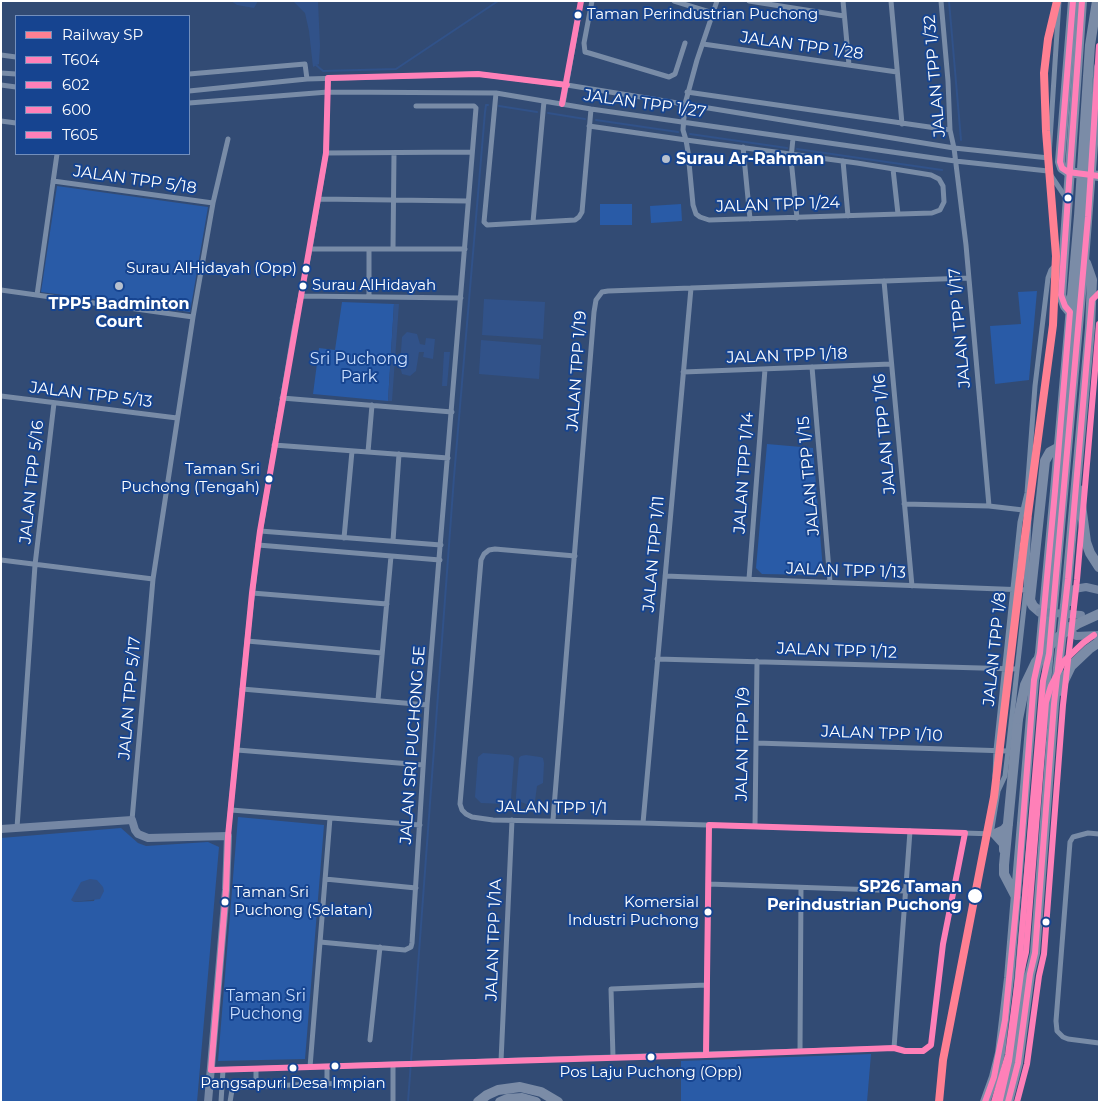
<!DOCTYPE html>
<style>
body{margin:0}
#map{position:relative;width:1100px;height:1103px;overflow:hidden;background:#324b74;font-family:Montserrat,sans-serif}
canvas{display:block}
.frame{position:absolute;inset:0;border:2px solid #fff;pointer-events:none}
.legend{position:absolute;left:15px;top:15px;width:175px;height:140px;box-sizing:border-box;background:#164490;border:1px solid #738fbc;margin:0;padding:6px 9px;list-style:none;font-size:15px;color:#fff}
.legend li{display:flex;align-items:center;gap:10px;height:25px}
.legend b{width:25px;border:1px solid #738fbc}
</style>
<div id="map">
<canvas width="1100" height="1103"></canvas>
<div class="frame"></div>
<ul class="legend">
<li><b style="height:6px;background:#ff8092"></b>Railway SP</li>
<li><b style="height:6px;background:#ff80b8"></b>T604</li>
<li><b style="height:6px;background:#ff80b8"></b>602</li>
<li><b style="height:6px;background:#ff80b8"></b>600</li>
<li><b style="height:6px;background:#ff80b8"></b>T605</li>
</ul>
</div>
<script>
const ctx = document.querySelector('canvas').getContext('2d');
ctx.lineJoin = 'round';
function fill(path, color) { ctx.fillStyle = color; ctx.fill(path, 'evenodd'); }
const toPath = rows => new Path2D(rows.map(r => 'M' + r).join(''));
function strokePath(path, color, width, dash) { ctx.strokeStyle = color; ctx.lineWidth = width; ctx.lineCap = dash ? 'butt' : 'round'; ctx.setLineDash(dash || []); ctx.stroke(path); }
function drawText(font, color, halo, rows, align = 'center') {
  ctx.font = font + ' Montserrat,sans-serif'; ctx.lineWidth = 4; ctx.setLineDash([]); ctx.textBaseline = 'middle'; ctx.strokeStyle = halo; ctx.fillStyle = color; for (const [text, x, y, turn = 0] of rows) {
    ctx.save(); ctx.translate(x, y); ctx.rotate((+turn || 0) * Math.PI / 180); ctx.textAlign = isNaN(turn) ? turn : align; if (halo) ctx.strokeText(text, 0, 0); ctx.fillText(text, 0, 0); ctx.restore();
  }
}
fill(toPath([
 [57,186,208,207,190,312,41,292],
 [600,204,632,204,632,225,600,225],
 [681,204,682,221,651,223,650,206],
 [1037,291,1029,380,995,384,990,326,1021,324,1018,292],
 [342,302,394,304,388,401,313,394,319,348,335,350],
 [767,444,813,448,823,570,817,575,762,574,756,568],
 [238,817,324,825,305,1059,218,1061],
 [121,828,138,843,146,846,208,842,219,847,197,1102,1,1102,1,838],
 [100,883,94,901,74,902],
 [871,1054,867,1102,681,1102,681,1061]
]), '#295ba7');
fill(toPath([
 [231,1,258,1,254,8,237,5],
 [293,1,318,1,320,46,319,64,313,67,309,31,305,13],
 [484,299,545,302,543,339,482,335],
 [394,304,399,304,392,401,388,401],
 [407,332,417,334,420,344,425,345,426,338,435,339,433,359,423,357,424,352,419,352,416,371,410,376,402,374,400,366,402,337],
 [481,340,541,345,539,379,479,374],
 [444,352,450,352,447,386,442,386],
 [483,753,509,755,512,756,514,758,511,799,506,804,481,803,475,797,478,757],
 [526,755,540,757,543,758,544,763,543,783,537,786,535,801,534,803,526,804,516,800,516,796,519,758,521,756],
 [90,879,97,880,103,887,104,891,100,899,74,902,71,900,81,882]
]), '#315289');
strokePath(toPath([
 [949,1,961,140],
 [316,65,323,71,396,69,498,1],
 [499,106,537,112],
 [548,113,585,119],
 [596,120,678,132],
 [690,134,787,148],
 [797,149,942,170],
 [408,1102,454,477,485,112,486,105,488,105]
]), '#315289', 2);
strokePath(toPath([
 [592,1,584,43,585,52,589,53,669,77,675,74,685,43],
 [674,1,713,13],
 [749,1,844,16],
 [843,1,849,65],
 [891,1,902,124],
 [941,1,948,81,950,130,954,148,966,245,989,506],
 [1059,1,1048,171,1066,198],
 [703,44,897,72],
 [1,55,16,57],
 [1,73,16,74],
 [189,74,305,64,307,79],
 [1,85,16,87],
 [189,91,307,79,478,74,567,85,954,148,1049,158],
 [687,92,950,130],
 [496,93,484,222,487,225,575,220,579,217,582,212,591,109],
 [189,103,328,92,496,93,591,109,955,161,1048,171],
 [563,104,581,1],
 [1,121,16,123],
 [589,126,686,140,857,163,931,175,939,179,943,186,944,202,940,210,932,213,709,220,700,217,696,214,693,205,688,152,686,140,683,130,685,104,697,60,717,1],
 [793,138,791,159,797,218],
 [743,147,750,219],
 [326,153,472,152],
 [843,161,848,216],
 [893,169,898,214],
 [53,181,213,203],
 [318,199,468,201],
 [533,222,544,101],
 [310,249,465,249],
 [393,249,394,153],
 [884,281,912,586],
 [1,290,193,317],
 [37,295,57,154],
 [301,296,461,298],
 [369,297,369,249],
 [812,367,830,582],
 [683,372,891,364],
 [1,396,177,418],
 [282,398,452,412],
 [274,445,448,458],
 [368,452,372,405],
 [904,504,989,506,1023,510,1027,512,1029,518,1026,590,1008,751,1005,776,998,791,991,834],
 [260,531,441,545],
 [344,538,352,451],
 [393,541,399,454],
 [258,545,440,560],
 [575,556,495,549,489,550,484,554,481,560,460,804,462,810,466,814,472,817,493,820,643,823,995,834],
 [1,560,153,579],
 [665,576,1026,590],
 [749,579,765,369],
 [252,593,387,604],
 [247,641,382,653],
 [657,659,1017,669],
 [242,689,427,705],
 [378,700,391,556],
 [756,743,1008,751],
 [237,750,423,765],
 [998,791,995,776,996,750,1020,522,1027,493,1035,386,1048,278,1051,270,1062,258],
 [231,810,420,825],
 [132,820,153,579,193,317,213,203,228,139],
 [553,820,594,312,596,300,602,292,608,291,968,278],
 [643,823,691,288],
 [755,826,757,661],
 [17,828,35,565,54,403],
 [1099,834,1088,833,1073,837,1070,842,1056,1021,1057,1031,1063,1037,1068,1039,1099,1043],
 [228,836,247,641,258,545,294,330,310,249,326,153,328,78],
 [325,879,416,888],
 [708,884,905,891],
 [320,942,405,950,411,947,412,943,427,705,476,108,474,106,416,106],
 [370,1040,380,947],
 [800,1051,801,888],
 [706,1055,709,825],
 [613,1057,611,989,706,985],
 [501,1061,512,820],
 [310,1067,330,818],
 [211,1070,894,1048,910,831],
 [327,1084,327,1067],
 [256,1086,256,1069],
 [221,1102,223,1070],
 [230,1102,232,1090,238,1087,349,1083],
 [393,1102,393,1065]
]), '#798ca7', 5);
strokePath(toPath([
 [1070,602,1071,592,1074,589,1086,587,1099,590],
 [1069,626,1071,632,1076,636,1099,635],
 [1,829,132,820,135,830,138,834,148,838,228,836,226,890,208,1102]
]), '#7587a4', 8);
strokePath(toPath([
 [1070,312,1065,306,1061,295,1082,1],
 [1079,490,1086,542,1090,553,1099,567],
 [1040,612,1033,606,1030,600,1045,461,1050,452,1059,447],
 [1059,691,1071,666,1089,649,1099,642],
 [1004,850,1004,844,995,834,1004,830,1008,825],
 [1016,897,1004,874,1004,865,1018,719],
 [478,1102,487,1095,498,1090,520,1087,541,1092,558,1102],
 [500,1102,507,1099,522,1098,536,1102],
 [985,1102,994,1077,1000,1053,1009,978,1034,680,1040,653,1055,491,1079,216,1090,45,1097,1],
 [1000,1102,1008,1077,1011,1060,1018,995,1084,260,1099,67],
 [1008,1102,1018,1063,1030,974,1035,953,1054,704,1066,596,1090,328,1092,280,1086,263]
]), '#7b8ca7', 10);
strokePath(toPath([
 [1040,612,1081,615]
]), '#7587a4', 8);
strokePath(toPath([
 [1073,1,1060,162,1062,168,1068,172,1099,176],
 [1018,719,1025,685,1036,662,1053,642,1062,634,1077,624,1099,614]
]), '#7b8ca7', 10);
strokePath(toPath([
 [1073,1,1060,162,1062,168,1068,172,1099,176],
 [562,104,581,1],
 [709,825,965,833,943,944,931,1045,923,1051,905,1051,894,1048,706,1055,709,825],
 [211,1070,706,1055],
 [211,1070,226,890,228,836,252,593,260,531,326,153,328,78,478,74,567,85]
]), '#ff80b8', 6);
strokePath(toPath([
 [985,1102,994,1077,1005,1020,1017,898,1034,680,1040,653,1055,491,1070,312,1065,306,1061,295,1082,1],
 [1008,1102,1018,1063,1030,974,1035,953,1054,704,1068,579,1092,300,1099,293]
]), '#ff80b8', 6);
strokePath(toPath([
 [994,1102,1008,1055,1018,979,1043,681,1049,654,1088,217,1099,46],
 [1017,1102,1027,1064,1039,976,1044,954,1063,705,1077,580,1099,324]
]), '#ff80b8', 6);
strokePath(toPath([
 [1000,1100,1009,1061,1021,973,1026,952,1046,702,1051,686,1064,661,1083,643,1094,635]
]), '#ff80b8', 6);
strokePath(toPath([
 [939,1102,943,1060,994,797,1024,544,1053,325,1056,256,1046,131,1044,73,1048,39,1057,1]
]), '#ff8092', 8);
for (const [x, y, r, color] of [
 [578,15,4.5,"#fff"],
 [666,159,5,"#b7c0ce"],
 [1068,198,4.5,"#fff"],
 [306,269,4.5,"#fff"],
 [119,286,5,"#b7c0ce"],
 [303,286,4.5,"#fff"],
 [269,479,4.5,"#fff"],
 [975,896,8,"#fff"],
 [225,902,4.5,"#fff"],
 [708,912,4.5,"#fff"],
 [1046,922,4.5,"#fff"],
 [651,1057,4.5,"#fff"],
 [335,1066,4.5,"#fff"],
 [293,1068,4.5,"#fff"]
]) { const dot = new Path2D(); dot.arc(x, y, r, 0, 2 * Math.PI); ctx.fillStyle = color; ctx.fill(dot); strokePath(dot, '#164490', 2); }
drawText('15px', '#fff', '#164490', [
 ["Taman Perindustrian Puchong",587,15],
 ["Surau AlHidayah (Opp)",297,269,"right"],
 ["Surau AlHidayah",312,286],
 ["Taman Sri",260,470,"right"],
 ["Puchong (Tengah)",260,488,"right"],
 ["Taman Sri",234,893],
 ["Puchong (Selatan)",234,911],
 ["Komersial",699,903,"right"],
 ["Industri Puchong",699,921,"right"],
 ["Pos Laju Puchong (Opp)",651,1073,"center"],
 ["Pangsapuri Desa Impian",293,1084,"center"]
], 'left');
drawText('16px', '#fff', '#164490', [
 ["JALAN TPP 1/28",802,46,8],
 ["JALAN TPP 1/32",935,76,-95],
 ["JALAN TPP 1/27",645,104,8],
 ["JALAN TPP 5/18",135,180,8],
 ["JALAN TPP 1/24",778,205,-2],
 ["JALAN TPP 1/17",960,328,-95],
 ["JALAN TPP 1/18",787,356,-2],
 ["JALAN TPP 1/19",577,371,-86],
 ["JALAN TPP 5/13",91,395,7],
 ["JALAN TPP 1/16",885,434,-95],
 ["JALAN TPP 1/14",744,473,-86],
 ["JALAN TPP 1/15",809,476,-95],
 ["JALAN TPP 5/16",32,482,-84],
 ["JALAN TPP 1/11",654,554,-85],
 ["JALAN TPP 1/13",846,571,2],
 ["JALAN TPP 1/8",995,649,-84],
 ["JALAN TPP 1/12",837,651,2],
 ["JALAN TPP 5/17",130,698,-85],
 ["JALAN TPP 1/10",882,734,2],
 ["JALAN TPP 1/9",743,744,-89],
 ["JALAN SRI PUCHONG 5E",413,745,-86],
 ["JALAN TPP 1/1",552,808,1],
 ["JALAN TPP 1/1A",494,940,-88]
]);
drawText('bold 16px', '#fff', '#164490', [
 ["Surau Ar-Rahman",676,159],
 ["TPP5 Badminton",119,304,"center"],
 ["Court",119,322,"center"]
], 'left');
drawText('16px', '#c9ddfb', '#164490', [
 ["Sri Puchong",359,359],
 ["Park",359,377],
 ["Taman Sri",266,996],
 ["Puchong",266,1014]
]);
drawText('bold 16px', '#fff', '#164490', [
 ["SP26 Taman",962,887],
 ["Perindustrian Puchong",962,905]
], 'right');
</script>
